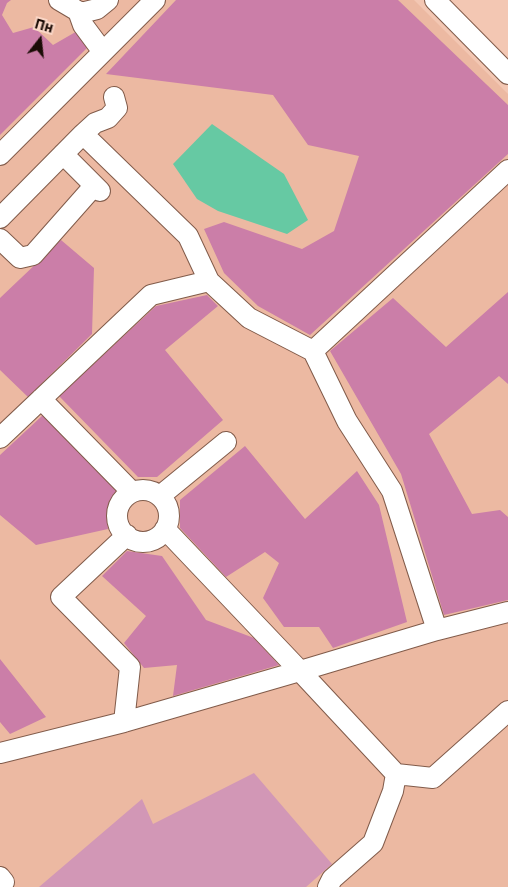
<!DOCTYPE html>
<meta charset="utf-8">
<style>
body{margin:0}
#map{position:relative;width:508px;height:887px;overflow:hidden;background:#f3c7b3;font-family:"IBM Plex Sans",sans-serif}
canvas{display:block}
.north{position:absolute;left:15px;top:15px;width:50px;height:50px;-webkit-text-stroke:4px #fad6c6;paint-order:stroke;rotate:16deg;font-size:14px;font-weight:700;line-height:20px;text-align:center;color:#1b0c06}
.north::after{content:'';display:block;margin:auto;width:18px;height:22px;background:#1b0c06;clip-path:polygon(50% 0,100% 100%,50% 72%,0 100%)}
</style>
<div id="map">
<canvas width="508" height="887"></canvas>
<div class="north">Пн</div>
</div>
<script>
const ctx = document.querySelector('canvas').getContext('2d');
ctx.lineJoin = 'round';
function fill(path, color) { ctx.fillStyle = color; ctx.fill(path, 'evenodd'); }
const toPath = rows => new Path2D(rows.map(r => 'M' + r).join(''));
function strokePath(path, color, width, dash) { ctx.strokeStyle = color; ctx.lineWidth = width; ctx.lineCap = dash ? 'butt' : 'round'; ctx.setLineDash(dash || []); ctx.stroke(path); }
fill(toPath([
 [0,0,414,0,508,94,508,887,0,887]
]), '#ecb9a2');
fill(toPath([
 [254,773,332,864,306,887,39,887,142,799,153,824]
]), '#d297b6');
fill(toPath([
 [0,0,11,0,7,3,2,15,13,33,34,27,53,45,79,30,90,45,0,135],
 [176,0,398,0,508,105,508,154,310,335,258,306,224,273,204,229,224,222,302,249,334,231,359,156,308,145,273,95,106,74],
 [61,240,94,268,92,334,28,397,0,370,0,298],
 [508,292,508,384,499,376,429,434,472,514,500,510,508,517,508,600,444,615,401,474,330,351,393,298,446,347],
 [207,295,218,306,165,350,223,420,157,477,138,477,59,396,156,306],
 [43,415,117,491,107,516,108,529,36,545,0,515,0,455],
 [245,446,305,519,357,471,379,505,407,622,333,648,319,627,284,627,263,598,279,563,265,552,226,577,180,528,180,500],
 [127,551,162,556,206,620,254,638,279,665,173,696,177,665,144,668,124,643,146,616,102,576],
 [0,659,46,717,10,734,0,722]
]), '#cb7ea8');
fill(toPath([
 [212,124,284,174,308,220,287,234,218,211,197,199,173,164]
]), '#66c9a3');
const minor = toPath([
 [59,0,81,13,97,9,108,0],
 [435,0,508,74],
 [78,11,83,25,103,52],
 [83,134,95,123,108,118,117,108,114,97],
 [63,154,100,191],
 [0,155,155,0],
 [508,170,313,351,347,421,392,491,437,630,508,612],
 [0,218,83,134,188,236,209,281,249,318,313,351],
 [0,239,20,258,33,255,94,186],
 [41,399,132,492],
 [0,438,151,295,209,281],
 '117 516a26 26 0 1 1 52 0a26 26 0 1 1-52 0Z',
 [160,496,226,442],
 [437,630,300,671,396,774,433,778,508,711],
 [124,722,130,667,61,597,127,535],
 [0,753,124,722,300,671,165,529],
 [0,877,4,882,0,886],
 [328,887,332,879,373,843,393,791,396,774]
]);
strokePath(minor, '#815b4a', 22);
strokePath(minor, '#fff', 20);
</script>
